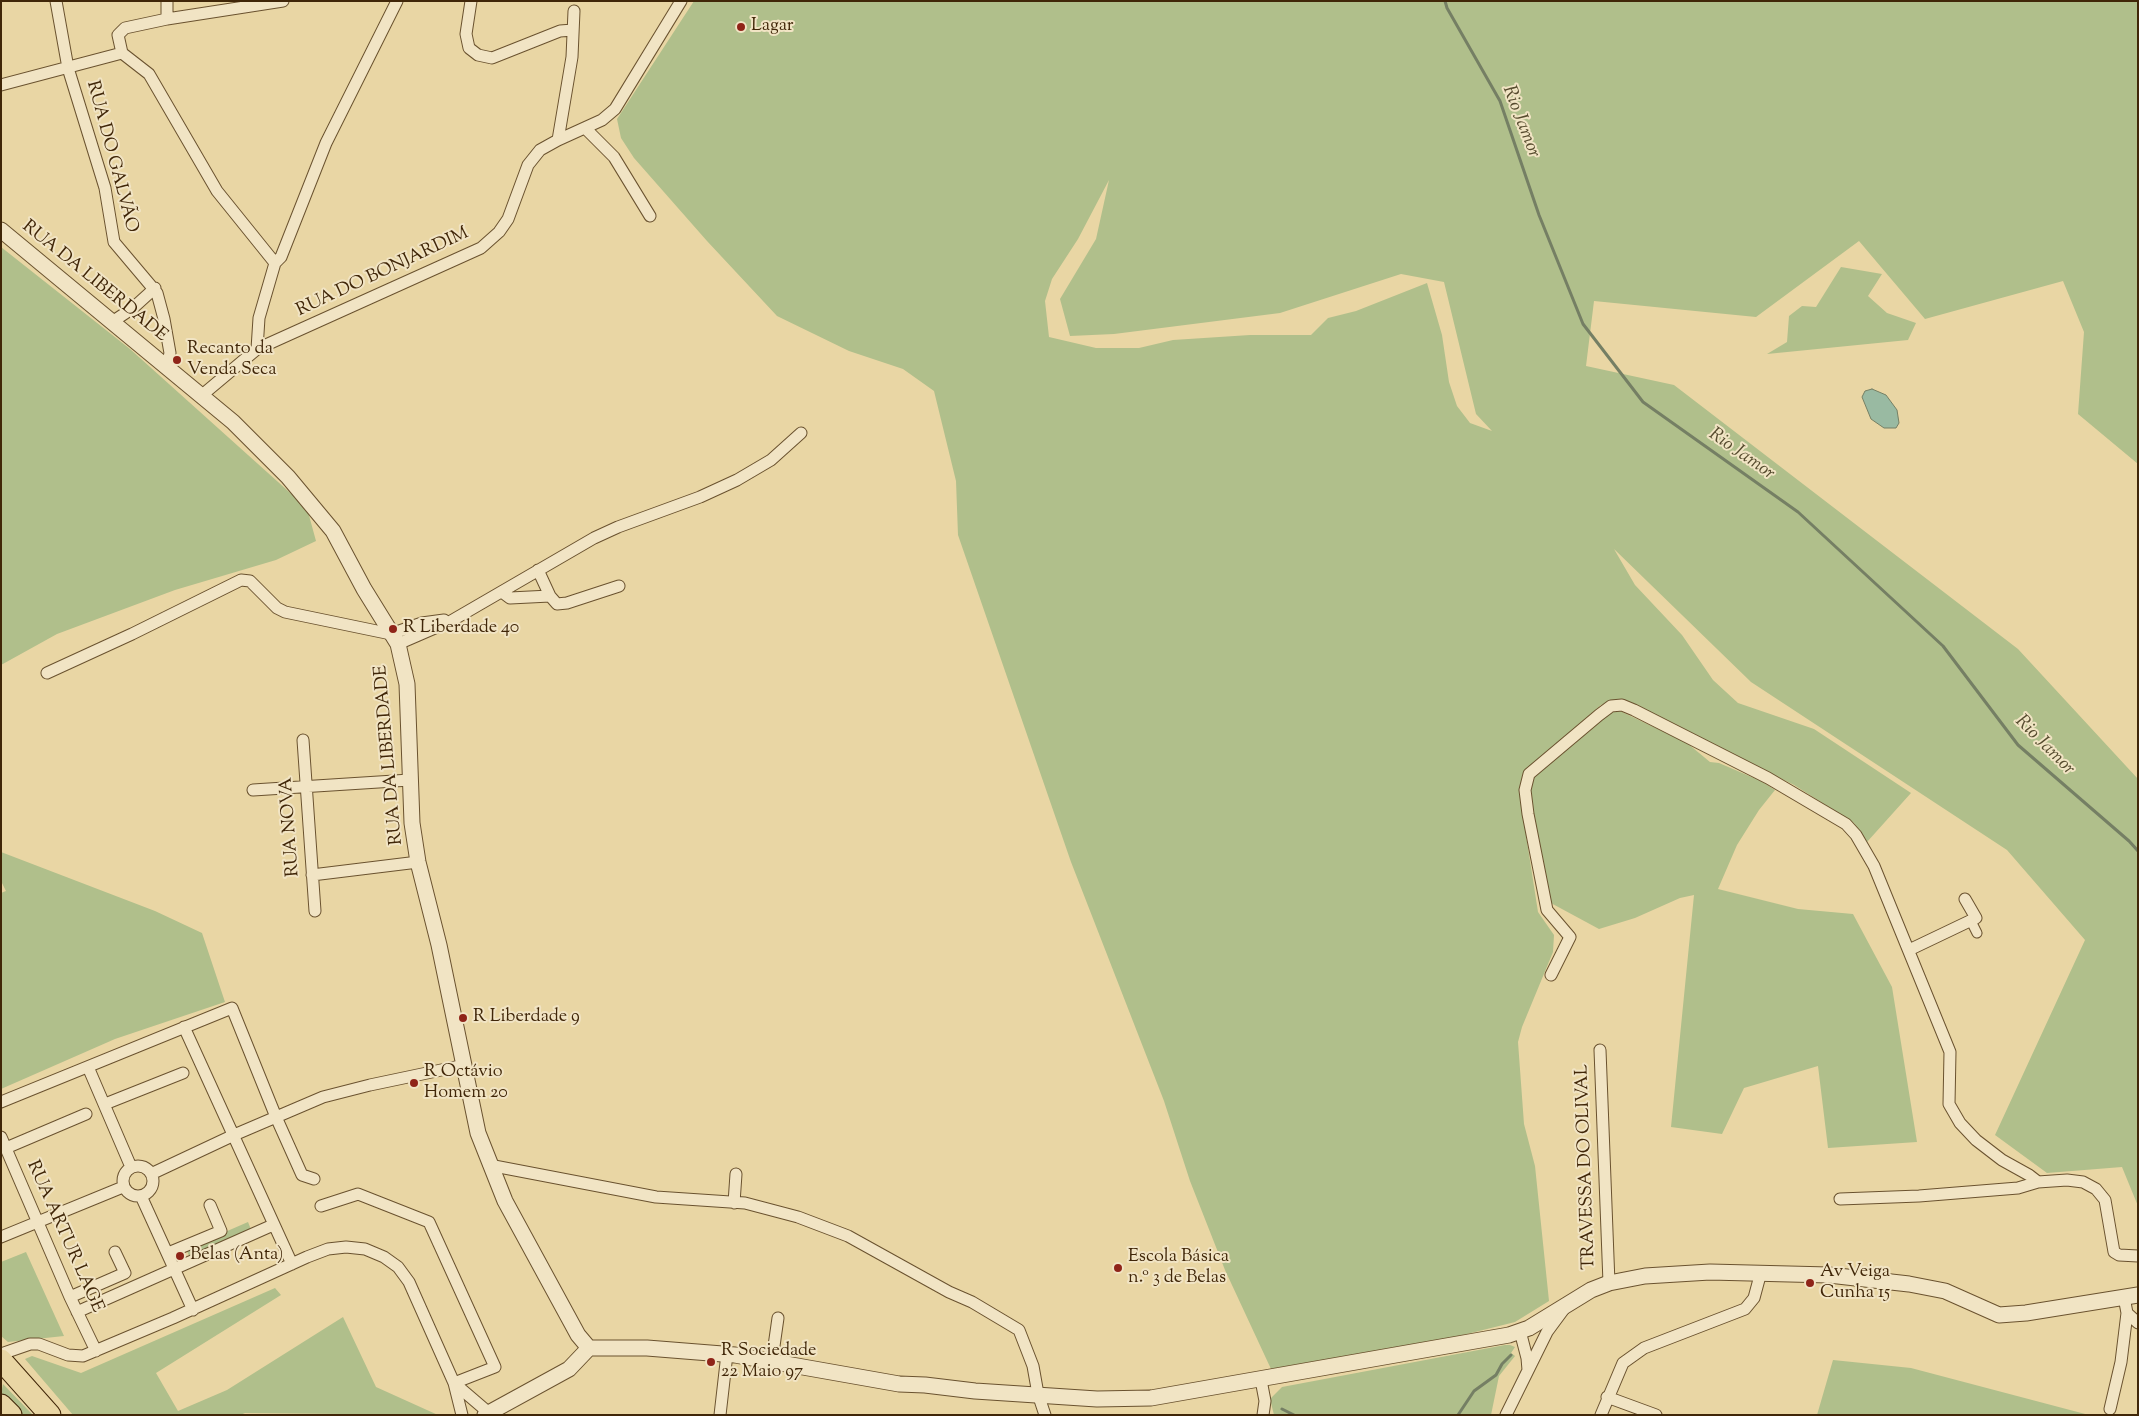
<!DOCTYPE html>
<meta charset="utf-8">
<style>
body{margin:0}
#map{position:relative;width:2139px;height:1416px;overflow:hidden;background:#e9d6a4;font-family:"Sorts Mill Goudy",serif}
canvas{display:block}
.frame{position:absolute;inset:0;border:2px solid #402608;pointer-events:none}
</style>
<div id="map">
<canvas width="2139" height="1416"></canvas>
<div class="frame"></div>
</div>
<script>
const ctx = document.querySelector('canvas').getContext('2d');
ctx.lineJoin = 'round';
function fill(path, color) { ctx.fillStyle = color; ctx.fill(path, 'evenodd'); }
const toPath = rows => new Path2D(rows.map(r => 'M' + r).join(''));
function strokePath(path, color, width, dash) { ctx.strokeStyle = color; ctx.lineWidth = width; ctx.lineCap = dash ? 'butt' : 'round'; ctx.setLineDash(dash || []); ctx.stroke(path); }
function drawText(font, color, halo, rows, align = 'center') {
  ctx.font = font + ' "Sorts Mill Goudy",serif'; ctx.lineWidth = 4; ctx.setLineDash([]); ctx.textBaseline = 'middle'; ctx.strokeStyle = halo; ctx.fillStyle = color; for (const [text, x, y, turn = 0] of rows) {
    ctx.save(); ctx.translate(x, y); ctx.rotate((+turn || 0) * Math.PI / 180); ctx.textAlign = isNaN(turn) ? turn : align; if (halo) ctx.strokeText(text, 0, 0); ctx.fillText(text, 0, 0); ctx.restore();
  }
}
fill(toPath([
 [694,1,2138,1,2138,464,2078,414,2084,332,2063,281,1925,319,1859,241,1756,317,1594,301,1586,366,1674,385,2018,649,2138,779,2138,1206,2122,1167,2047,1173,1995,1135,2085,940,2007,850,1751,682,1614,549,1635,585,1682,635,1713,680,1738,703,1814,729,1911,793,1867,842,1854,823,1794,785,1626,701,1613,700,1601,705,1523,773,1519,790,1538,912,1554,935,1553,952,1522,1027,1518,1042,1524,1124,1535,1166,1549,1301,1515,1322,1455,1337,1271,1369,1225,1270,1190,1181,1164,1101,1071,862,958,535,956,481,934,391,903,369,849,351,777,316,707,241,634,158,621,138,617,119],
 [1109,180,1096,239,1060,299,1070,336,1114,334,1280,313,1401,274,1444,282,1476,414,1492,431,1470,423,1457,406,1449,382,1442,335,1427,283,1356,311,1328,318,1311,335,1250,335,1173,340,1139,348,1096,348,1049,337,1045,301,1052,279,1078,239],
 [1,247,130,349,307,508,316,541,276,560,175,590,57,634,1,665],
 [1841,267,1882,274,1868,296,1887,313,1916,323,1908,340,1767,354,1787,342,1789,316,1802,306,1816,307],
 [1620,711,1687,743,1710,762,1719,763,1761,781,1775,790,1759,810,1737,845,1718,889,1798,909,1853,914,1892,987,1917,1142,1828,1148,1818,1066,1744,1088,1722,1134,1671,1127,1694,895,1680,898,1635,918,1599,929,1549,902,1528,792,1531,780,1577,739,1590,731,1602,718,1613,712],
 [1,852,155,911,202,933,225,1002,115,1039,1,1089,1,893,6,891,1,881],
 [248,1222,252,1232,190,1258,186,1249],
 [26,1252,64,1336,8,1342,1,1336,1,1262],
 [275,1288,281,1295,156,1373,178,1411,227,1390,343,1317,376,1387,438,1415,245,1413,240,1415,73,1415,25,1359,32,1356,81,1373],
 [1505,1345,1510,1345,1515,1347,1511,1353,1515,1356,1499,1376,1491,1415,1274,1415,1270,1399,1282,1387],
 [1833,1360,1911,1368,2089,1415,1817,1415],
 [3,1384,30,1412,33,1415,19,1415,1,1394]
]), '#b0bf8b');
const water = toPath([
 [1872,389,1886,395,1897,410,1899,423,1896,428,1884,428,1871,419,1862,397,1865,391,1872,389]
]);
fill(water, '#99baa2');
strokePath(water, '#757f64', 1);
strokePath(toPath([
 [1445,1,1447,8,1500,101,1539,215,1583,324,1643,402,1798,512,1943,646,2018,745,2129,841,2138,851],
 [1282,1409,1294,1415],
 [1458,1415,1474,1391,1496,1375,1502,1364,1511,1355]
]), '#757f64', 3);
const pedestrian = toPath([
 [1971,921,1977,933]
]);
const minor = toPath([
 [56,1,68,68,105,188,114,242,157,293,164,319,170,353,167,366],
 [167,1,167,19],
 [471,1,466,34,469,48,478,55,492,58,560,31,573,30],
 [122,53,149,74,217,191,275,263],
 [1,85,122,53,118,35,125,28,167,19,283,1],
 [585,128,614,157,650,216],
 [558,140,572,57,574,11],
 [112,322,133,308,155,288],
 [257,349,259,318,275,263,281,257,326,143,397,1],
 [201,396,257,349,481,248,499,232,508,219,528,165,540,150,558,140,602,120,615,109,681,1],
 [502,592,510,598,550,596,538,570],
 [550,596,557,604,567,603,619,586],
 [398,644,451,621,594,538,618,527,700,497,737,480,771,460,801,433],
 [47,673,132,634,241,580,250,581,277,608,285,612,391,634,422,623,444,620],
 [303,740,315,911],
 [253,790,410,780],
 [312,875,418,862],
 [1909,950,1976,918,1965,899],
 [1551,975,1570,937,1547,910,1528,814,1525,790,1529,774,1599,715,1611,706,1622,705,1634,710,1768,778,1846,824,1856,835,1874,866,1950,1052,1949,1104,1960,1123,1976,1140,2002,1160,2029,1175,2038,1182],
 [184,1027,292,1264],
 [1600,1050,1609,1283],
 [88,1067,131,1167],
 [1,1102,232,1008,276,1117,302,1175,314,1179],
 [105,1104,183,1073],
 [1,1137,70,1297,96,1351],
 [6,1148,86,1114],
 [489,1165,656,1197,745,1203,798,1217,848,1236,949,1292,972,1302,1019,1330,1033,1366,1038,1394,1045,1415],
 '123 1181a15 15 0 1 1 30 0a15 15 0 1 1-30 0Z',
 [151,1174,234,1135,323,1097,370,1085,465,1065],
 [141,1196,193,1310],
 [1840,1199,1919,1196,2018,1188,2038,1182,2067,1180,2083,1182,2096,1189,2105,1200,2114,1252,2119,1255,2138,1256],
 [734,1203,736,1174],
 [1,1237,123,1187],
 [168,1253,221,1231,210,1205],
 [70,1297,125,1273,115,1252],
 [77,1312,273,1225],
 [2127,1313,2138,1323],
 [1520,1331,1527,1358,1528,1370],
 [1,1354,30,1344,39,1344,68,1355,83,1356,173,1318,307,1257,328,1249,346,1247,365,1249,384,1257,398,1267,409,1282,454,1383,495,1367,429,1222,358,1194,321,1206],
 [772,1360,778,1318],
 [1261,1380,1265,1401,1263,1415],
 [1607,1397,1656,1415],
 [2110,1409,2121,1362,2127,1313,2124,1297],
 [462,1415,454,1383,489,1413,489,1415],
 [720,1415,727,1354],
 [1506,1415,1547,1332,1564,1309],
 [1601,1415,1623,1363,1644,1348,1745,1309,1754,1298,1761,1272]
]);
const tertiary = toPath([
 [1,230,233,422,288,477,333,531,364,589,398,644,407,684,412,823,418,862,439,945,478,1133,505,1201,578,1335,589,1348,647,1348,735,1355,899,1384,925,1385,975,1391,1097,1399,1151,1398,1509,1335,1529,1328,1591,1290,1609,1283,1645,1276,1710,1272,1829,1275,1909,1284,1945,1291,1999,1315,2026,1313,2138,1295],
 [485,1415,569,1369,589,1348]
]);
const motorway = toPath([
 [1,1360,50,1415],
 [1,1405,11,1415]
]);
strokePath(pedestrian, '#6a522f', 11);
strokePath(minor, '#6a522f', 13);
strokePath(tertiary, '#6a522f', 17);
strokePath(motorway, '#402608', 23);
strokePath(pedestrian, '#f1e4c4', 9);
strokePath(minor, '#f1e4c4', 11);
strokePath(tertiary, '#f1e4c4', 15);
strokePath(motorway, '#e9d6a4', 21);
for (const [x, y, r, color] of [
 [741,27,5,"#8f2418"],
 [177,360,5,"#8f2418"],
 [393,629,5,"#8f2418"],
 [463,1018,5,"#8f2418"],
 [414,1083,5,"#8f2418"],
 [180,1256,5,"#8f2418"],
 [1118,1268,5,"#8f2418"],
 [1810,1283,5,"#8f2418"],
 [711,1362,5,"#8f2418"]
]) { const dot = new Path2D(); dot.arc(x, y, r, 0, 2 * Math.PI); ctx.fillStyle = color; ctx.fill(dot); strokePath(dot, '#f1e4c4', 2); }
drawText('18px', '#402608', '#f1e4c4', [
 ["Lagar",751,27],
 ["Recanto da",187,350],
 ["Venda Seca",187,371],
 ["R Liberdade 40",403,629],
 ["R Liberdade 9",473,1018],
 ["R Octávio",424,1073],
 ["Homem 20",424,1094],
 ["Belas (Anta)",190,1256],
 ["Escola Básica",1128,1258],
 ["n.º 3 de Belas",1128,1279],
 ["Av Veiga",1820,1273],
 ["Cunha 15",1820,1294],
 ["R Sociedade",721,1352],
 ["22 Maio 97",721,1373]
], 'left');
drawText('18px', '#402608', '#f1e4c4', [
 ["RUA DO GALVÃO",111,157,75],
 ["RUA DO BONJARDIM",383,273,-25],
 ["RUA DA LIBERDADE",94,282,39],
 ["RUA DA LIBERDADE",390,755,-95],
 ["RUA NOVA",291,827,-94],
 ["TRAVESSA DO OLIVAL",1587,1167,-92],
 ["RUA ARTUR LAGE",64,1237,66]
]);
drawText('italic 19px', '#564b2e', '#f1e4c4', [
 ["Rio Jamor",1520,122,69],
 ["Rio Jamor",1741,455,35],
 ["Rio Jamor",2044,746,45]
]);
</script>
